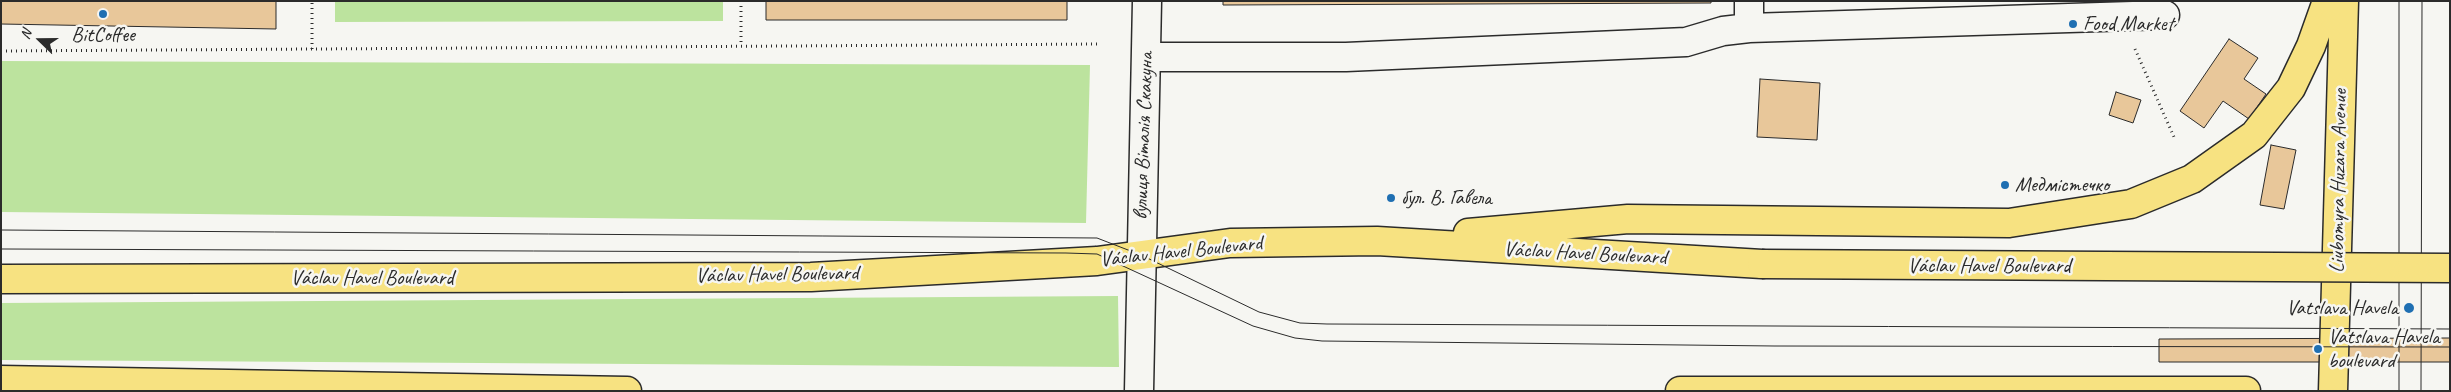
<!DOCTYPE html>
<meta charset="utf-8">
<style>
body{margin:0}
#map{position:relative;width:2451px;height:392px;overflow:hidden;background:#f6f6f2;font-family:Caveat,sans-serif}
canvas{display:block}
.frame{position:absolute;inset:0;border:2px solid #2b2b2b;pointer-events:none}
.north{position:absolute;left:15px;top:15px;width:50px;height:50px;-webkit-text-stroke:4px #f6f6f2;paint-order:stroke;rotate:292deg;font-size:14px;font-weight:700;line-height:20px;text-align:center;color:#2b2b2b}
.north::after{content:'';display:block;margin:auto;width:18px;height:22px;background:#2b2b2b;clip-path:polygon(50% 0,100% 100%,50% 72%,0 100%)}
</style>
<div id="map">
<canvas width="2451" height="392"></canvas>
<div class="frame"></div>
<div class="north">N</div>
</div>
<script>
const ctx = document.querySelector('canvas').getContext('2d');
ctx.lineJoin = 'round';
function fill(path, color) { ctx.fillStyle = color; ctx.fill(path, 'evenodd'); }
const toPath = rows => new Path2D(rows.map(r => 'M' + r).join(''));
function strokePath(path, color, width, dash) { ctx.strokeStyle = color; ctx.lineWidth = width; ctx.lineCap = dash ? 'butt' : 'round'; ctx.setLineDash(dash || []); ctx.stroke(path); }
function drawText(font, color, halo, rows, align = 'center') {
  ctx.font = font + ' Caveat,sans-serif'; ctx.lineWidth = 5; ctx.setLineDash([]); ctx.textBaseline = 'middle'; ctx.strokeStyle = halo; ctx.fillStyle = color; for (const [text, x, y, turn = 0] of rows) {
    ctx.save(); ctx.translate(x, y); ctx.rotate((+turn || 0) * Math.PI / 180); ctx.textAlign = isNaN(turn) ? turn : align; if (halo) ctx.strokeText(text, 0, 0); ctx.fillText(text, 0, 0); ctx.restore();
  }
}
fill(toPath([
 [335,1,723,1,723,21,335,22],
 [1,61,1090,65,1086,223,1,212],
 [1118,296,1119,367,1,360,1,303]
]), '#bce39e');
const building = toPath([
 [1,1,276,1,276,29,1,24,1,1],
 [766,1,1067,1,1067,20,766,20,766,1],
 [1223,1,1711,1,1711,3,1223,5,1223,1],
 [2229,39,2258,58,2244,79,2266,94,2249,119,2223,101,2204,128,2180,111,2229,39],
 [1760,79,1820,83,1817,140,1757,137,1760,79],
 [2116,92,2141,100,2133,123,2109,115,2116,92],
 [2271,145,2296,150,2284,209,2260,205,2271,145],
 [2450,338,2450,362,2159,362,2159,339,2450,338]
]);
fill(building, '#e8c79a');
strokePath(building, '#2b2b2b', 1);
const minor = toPath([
 [1749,1,1749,28],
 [1147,57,1346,57,1686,42,1723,31,1749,28,2165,15],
 [1139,391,1147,1]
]);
const major = toPath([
 [1468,233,1628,219,2009,223,2131,204,2192,179,2254,135,2291,88,2311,46,2327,1],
 [1,279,811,277,1097,261,1230,243,1377,241,1762,264],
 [1,380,627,391],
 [1680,391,2246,391],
 [2333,391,2344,1]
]);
strokePath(minor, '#2b2b2b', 31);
strokePath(major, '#2b2b2b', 31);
strokePath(toPath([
 [741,1,741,46],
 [312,49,312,1],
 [2135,49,2174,137],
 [1,51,1101,44]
]), '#2b2b2b', 3, [1, 4]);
strokePath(minor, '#f6f6f2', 28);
strokePath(major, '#f7e281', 28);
strokePath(toPath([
 [1,230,1097,238,1141,255,1259,312,1300,323,1327,324,2450,329],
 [1,249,1066,253,1097,254,1253,326,1295,338,1322,341,1774,346,2450,347],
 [2399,391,2399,1],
 [2421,391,2422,1]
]), '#2b2b2b', 1);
const majorBridge = toPath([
 [1762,264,2450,268]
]);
strokePath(majorBridge, '#2b2b2b', 31, []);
strokePath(majorBridge, '#f7e281', 28);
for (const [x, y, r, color] of [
 [103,14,5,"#1f6fb2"],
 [2073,24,5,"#1f6fb2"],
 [2005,185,5,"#1f6fb2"],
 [1391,198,5,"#1f6fb2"],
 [2409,308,6,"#1f6fb2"],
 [2318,349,5,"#1f6fb2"]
]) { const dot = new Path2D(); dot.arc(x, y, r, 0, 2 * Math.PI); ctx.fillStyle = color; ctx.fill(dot); strokePath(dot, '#f6f6f2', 2); }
drawText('21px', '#2b2b2b', '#f6f6f2', [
 ["Food Market",2083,24],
 ["BitCoffee",103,35,"center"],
 ["Медмістечко",2015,185],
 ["бул. В. Гавела",1401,198],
 ["Vatslava Havela",2398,308,"right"],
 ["Vatslava Havela",2328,337],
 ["boulevard",2328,361]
], 'left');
drawText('21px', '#2b2b2b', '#f6f6f2', [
 ["вулиця Віталія Скакуна",1144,136,-88],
 ["Liubomyra Huzara Avenue",2339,181,-89],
 ["Václav Havel Boulevard",1181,252,-6],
 ["Václav Havel Boulevard",1585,254,3],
 ["Václav Havel Boulevard",1989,266],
 ["Václav Havel Boulevard",777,275,-1],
 ["Václav Havel Boulevard",372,278]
]);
</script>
